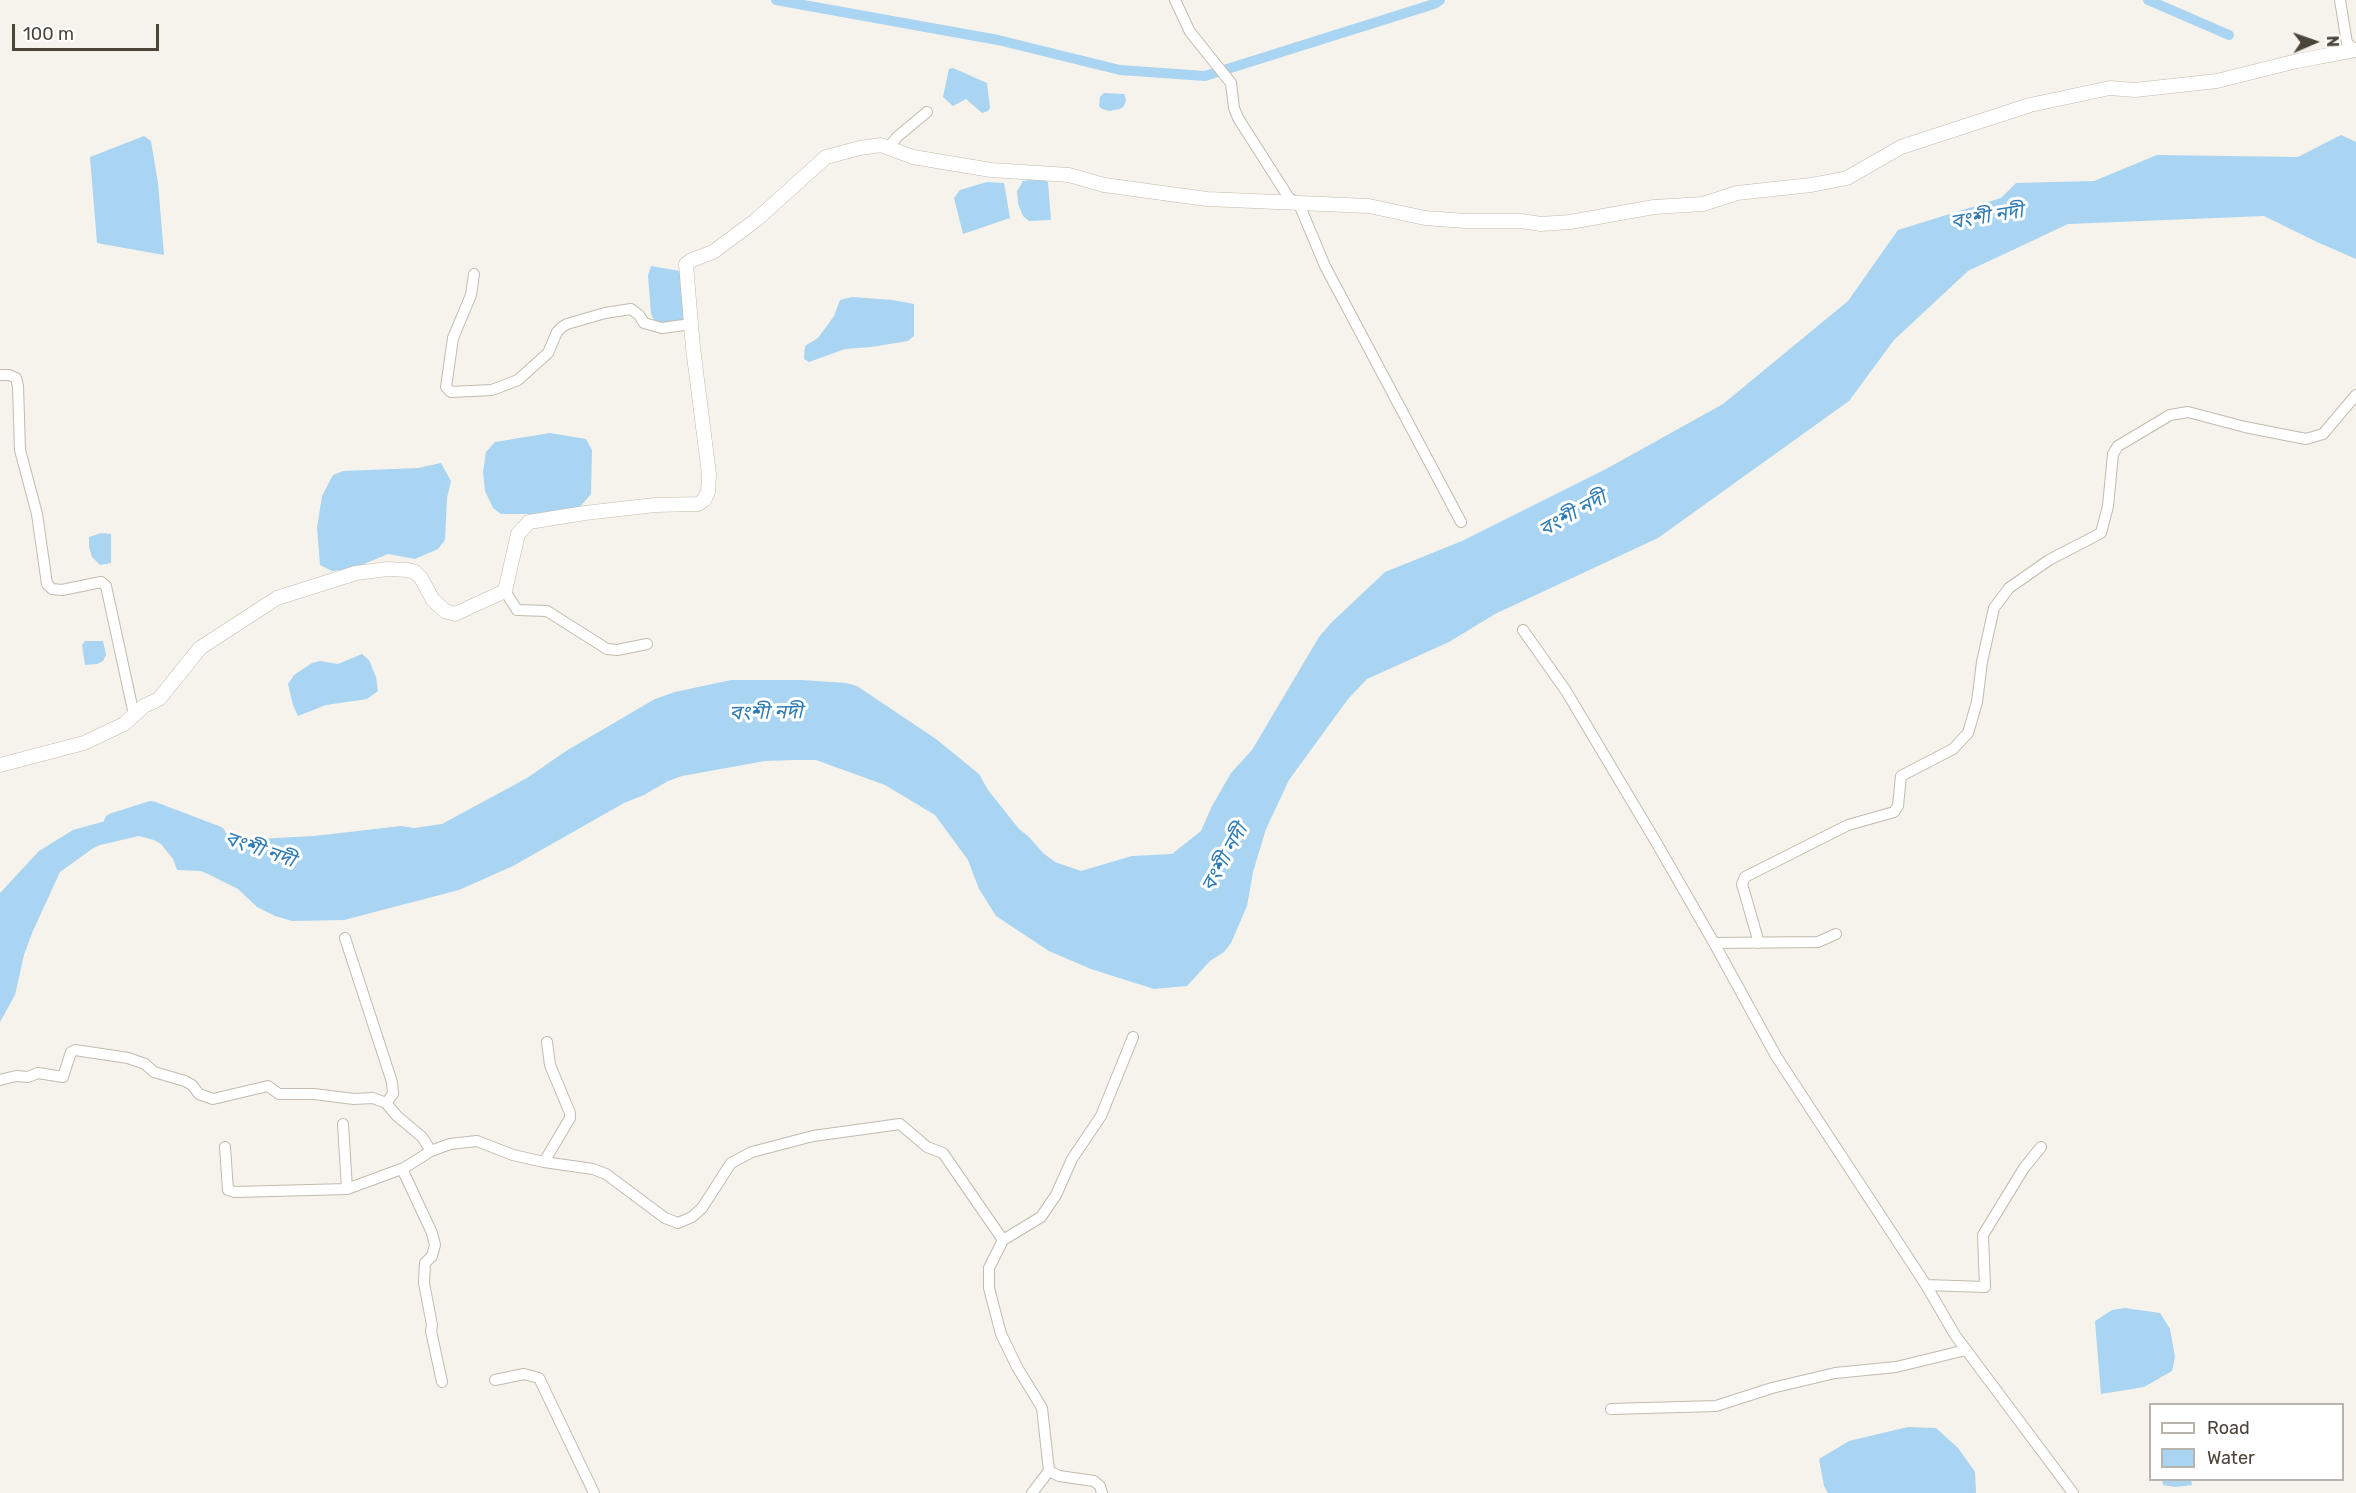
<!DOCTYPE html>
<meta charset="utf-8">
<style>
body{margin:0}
#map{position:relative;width:2356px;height:1493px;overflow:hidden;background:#f6f3ec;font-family:Rubik,sans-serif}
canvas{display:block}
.legend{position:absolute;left:2149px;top:1403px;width:195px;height:78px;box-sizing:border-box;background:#fff;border:2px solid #b7b4b0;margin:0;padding:8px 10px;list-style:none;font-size:18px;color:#4b4439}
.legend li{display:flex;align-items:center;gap:12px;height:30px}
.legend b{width:30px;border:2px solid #b7b4b0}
.north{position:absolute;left:2284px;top:12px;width:60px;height:60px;-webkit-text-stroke:4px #fff;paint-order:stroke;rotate:88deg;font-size:16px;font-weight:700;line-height:24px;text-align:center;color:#4b4439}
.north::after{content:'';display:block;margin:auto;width:21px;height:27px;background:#4b4439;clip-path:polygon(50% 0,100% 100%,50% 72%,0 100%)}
.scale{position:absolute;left:12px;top:24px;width:147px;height:27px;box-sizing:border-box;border:3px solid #4b4439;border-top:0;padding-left:8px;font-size:18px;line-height:21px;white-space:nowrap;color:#4b4439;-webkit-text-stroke:4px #fff;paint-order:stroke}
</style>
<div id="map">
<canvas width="2356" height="1493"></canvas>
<ul class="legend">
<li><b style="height:8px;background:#fff"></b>Road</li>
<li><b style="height:16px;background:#a9d4f2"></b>Water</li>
</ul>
<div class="north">N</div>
<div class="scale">100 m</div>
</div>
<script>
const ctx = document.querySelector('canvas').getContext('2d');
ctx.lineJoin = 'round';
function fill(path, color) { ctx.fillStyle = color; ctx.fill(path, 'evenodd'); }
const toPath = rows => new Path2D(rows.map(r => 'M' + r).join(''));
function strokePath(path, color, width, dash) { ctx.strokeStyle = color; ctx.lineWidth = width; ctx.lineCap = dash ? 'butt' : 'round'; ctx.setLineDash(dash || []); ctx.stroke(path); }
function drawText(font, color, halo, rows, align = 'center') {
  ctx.font = font + ' Rubik,"Noto Sans Bengali",sans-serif'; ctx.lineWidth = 6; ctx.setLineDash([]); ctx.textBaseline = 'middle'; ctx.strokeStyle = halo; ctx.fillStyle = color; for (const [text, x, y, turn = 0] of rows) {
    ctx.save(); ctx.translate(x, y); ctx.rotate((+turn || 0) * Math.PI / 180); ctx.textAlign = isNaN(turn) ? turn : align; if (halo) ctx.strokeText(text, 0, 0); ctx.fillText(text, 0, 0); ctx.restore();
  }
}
fill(toPath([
 [953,68,987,83,990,108,988,111,982,113,966,99,953,106,943,97,949,69],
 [1104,93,1124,94,1126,100,1124,106,1120,109,1109,111,1102,109,1099,106,1100,97],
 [2341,135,2356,142,2356,259,2317,242,2264,216,2068,224,1968,271,1894,340,1849,401,1658,538,1495,614,1449,642,1367,679,1348,699,1289,780,1266,829,1253,872,1247,906,1231,943,1224,952,1210,961,1187,986,1154,989,1091,969,1049,951,996,916,979,889,968,860,935,815,885,785,816,760,796,760,765,761,682,776,668,781,644,795,624,803,513,866,459,890,344,920,292,921,275,916,257,907,238,889,208,874,201,871,177,870,173,859,161,844,154,840,139,836,100,845,92,849,60,872,32,933,24,955,15,995,0,1022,0,893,39,851,73,830,131,814,256,839,314,836,401,826,414,828,442,824,527,778,566,751,655,699,675,692,731,680,801,680,846,683,857,686,936,739,979,774,988,790,1019,829,1029,837,1043,853,1055,862,1081,871,1132,856,1172,854,1201,831,1212,806,1231,773,1252,750,1319,637,1331,623,1385,572,1462,541,1606,469,1723,404,1848,301,1898,230,2001,198,2016,183,2094,181,2157,155,2298,157],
 [144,136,151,141,158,183,164,255,97,243,90,157],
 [1041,178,1048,182,1051,220,1029,221,1023,216,1018,203,1017,191,1023,181],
 [987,182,1004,183,1010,218,963,234,954,198,960,190],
 [651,266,680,271,686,317,678,322,671,325,655,322,651,314,648,275],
 [852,297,893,300,914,304,914,336,908,341,871,347,845,349,809,362,804,359,805,346,818,338,834,316,840,300],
 [550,433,586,439,592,450,591,494,579,508,539,514,501,514,493,508,485,491,483,472,486,452,495,442],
 [441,463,451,481,447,498,445,540,438,549,415,559,388,554,352,569,332,571,320,565,317,528,322,496,333,475,343,471,418,468],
 [101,533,111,534,111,563,100,565,92,557,89,547,89,537],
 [85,641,103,641,106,655,103,661,97,664,85,665,82,645],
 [362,654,369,660,376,677,378,691,367,699,326,705,298,716,293,705,288,684,294,675,312,663,320,661,338,664],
 [2125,1308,2160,1313,2170,1329,2175,1357,2172,1371,2144,1387,2101,1394,2095,1321,2112,1310],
 [1908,1427,1936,1428,1958,1448,1975,1472,1976,1493,1828,1493,1824,1486,1819,1459,1849,1441],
 [2162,1480,2191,1480,2192,1485,2175,1487,2163,1485]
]), '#a9d4f2');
strokePath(toPath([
 [776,0,998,40,1120,70,1205,76,1434,4,1440,0],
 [2148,0,2229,35]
]), '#a9d4f2', 10);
strokePath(toPath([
 [113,822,151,810,217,835]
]), '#a9d4f2', 18);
const minor = toPath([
 [1175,0,1190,32,1231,83,1234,108,1238,118,1289,198,1299,204,1325,266,1461,522],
 [2340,0,2347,43,2355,50],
 [888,148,897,137,927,112],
 [474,274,471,295,453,338,446,387,451,392,492,390,518,380,548,353,557,332,562,327,567,324,605,313,631,309,639,315,644,323,662,328,691,324],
 [0,375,9,375,16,378,18,386,20,450,37,514,47,584,52,589,62,590,101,582,106,586,134,715],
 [505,591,517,610,547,611,607,649,617,650,647,644],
 [1523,630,1566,691,1656,842,1714,943,1776,1056,1926,1285,1955,1335,2073,1493],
 [345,938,392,1082,393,1094,386,1103],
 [1714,943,1818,942,1836,934],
 [1759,943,1742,884,1745,877,1848,825,1894,812,1898,806,1901,776,1953,749,1968,733,1977,702,1982,662,1994,608,2009,588,2049,560,2101,533,2108,506,2113,454,2118,446,2170,415,2188,412,2245,427,2306,439,2323,434,2356,395],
 [0,1080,16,1076,28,1077,38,1073,63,1077,71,1052,75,1050,128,1058,145,1064,154,1072,185,1081,192,1085,199,1094,213,1099,268,1086,279,1094,314,1094,354,1099,373,1098,386,1103,397,1116,422,1137,431,1151],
 [343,1124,347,1189],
 [225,1147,228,1190,235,1192,347,1189,404,1168],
 [544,1162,570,1118,570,1113,550,1065,547,1042],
 [1926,1285,1985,1287,1983,1235,2024,1168,2041,1147],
 [495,1380,524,1374,539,1378,594,1493],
 [442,1382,431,1331,432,1325,424,1283,425,1263,432,1256,435,1245,432,1233,404,1173,404,1168,431,1151,450,1144,477,1141,513,1155,544,1162,593,1169,606,1174,665,1218,678,1223,692,1217,702,1208,731,1163,752,1152,813,1136,900,1124,927,1147,943,1153,1003,1240],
 [1611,1409,1716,1406,1772,1388,1835,1373,1896,1367,1966,1350],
 [1032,1493,1049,1471],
 [1102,1493,1100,1486,1094,1481,1059,1476,1049,1471,1042,1408,1017,1367,1001,1334,989,1288,989,1268,1003,1240,1041,1217,1056,1195,1072,1159,1101,1116,1133,1037]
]);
const tertiary = toPath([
 [0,765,84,743,124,724,144,706,159,699,200,648,277,598,356,573,388,569,408,570,415,572,421,578,433,600,445,611,455,614,505,591,518,534,529,522,585,513,655,505,698,504,704,500,708,492,709,474,693,348,686,264,692,260,713,252,756,220,826,157,860,148,881,145,913,157,991,170,1069,175,1104,185,1207,199,1369,206,1425,218,1466,221,1521,221,1541,224,1570,222,1654,207,1703,204,1737,193,1811,185,1847,178,1901,147,2030,105,2110,88,2135,90,2217,81,2297,61,2356,50]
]);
strokePath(minor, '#c2bbae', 12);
strokePath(tertiary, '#c2bbae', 15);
strokePath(minor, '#fff', 10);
strokePath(tertiary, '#fff', 14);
drawText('italic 20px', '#2e7ab2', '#fff', [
 ["বংশী নদী",1987,217,-9],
 ["বংশী নদী",1573,514,-29],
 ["বংশী নদী",766,713,-1],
 ["বংশী নদী",260,850,19],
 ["বংশী নদী",1225,858,-61]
]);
</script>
